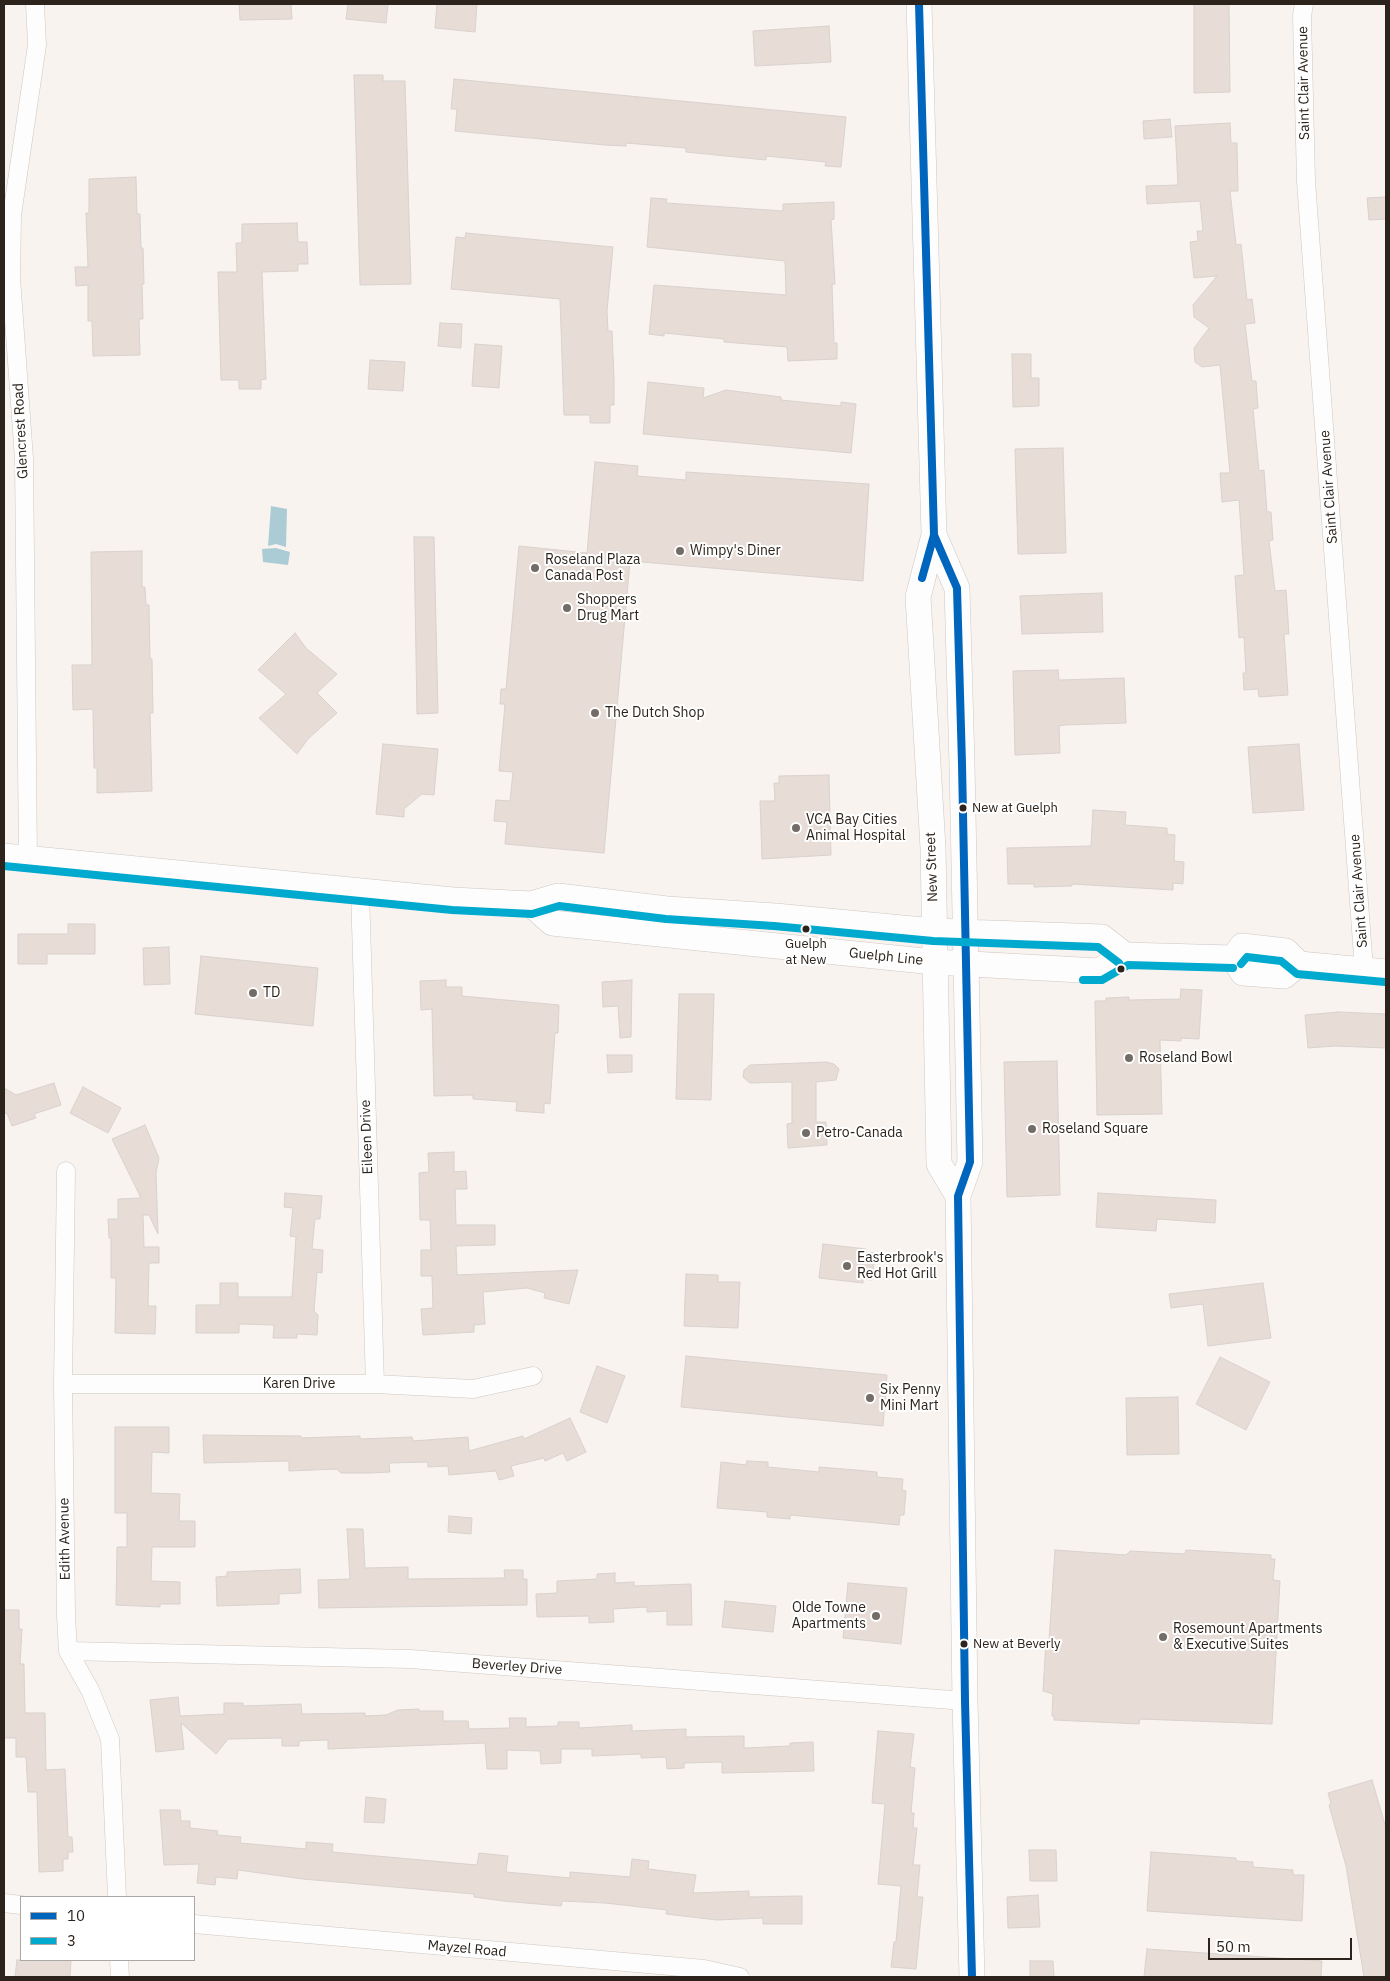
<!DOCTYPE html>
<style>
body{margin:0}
#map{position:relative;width:1390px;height:1981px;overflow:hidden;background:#f8f3ef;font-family:"IBM Plex Sans",sans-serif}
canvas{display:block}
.frame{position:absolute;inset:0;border:5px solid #2b231c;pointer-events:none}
.legend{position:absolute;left:20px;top:1896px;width:175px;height:65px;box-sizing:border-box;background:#fff;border:1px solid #aaa7a4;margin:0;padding:6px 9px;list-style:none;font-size:15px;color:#2b231c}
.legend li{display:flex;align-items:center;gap:10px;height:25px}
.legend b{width:25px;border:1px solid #aaa7a4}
.scale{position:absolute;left:1208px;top:1938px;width:144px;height:22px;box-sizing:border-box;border:2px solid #2b231c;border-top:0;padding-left:6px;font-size:15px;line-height:18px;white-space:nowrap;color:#2b231c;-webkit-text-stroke:4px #fff;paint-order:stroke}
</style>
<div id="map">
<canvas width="1390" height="1981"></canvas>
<div class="frame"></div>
<ul class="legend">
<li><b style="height:6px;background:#0065bd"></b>10</li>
<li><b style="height:6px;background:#00a9ce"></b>3</li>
</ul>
<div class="scale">50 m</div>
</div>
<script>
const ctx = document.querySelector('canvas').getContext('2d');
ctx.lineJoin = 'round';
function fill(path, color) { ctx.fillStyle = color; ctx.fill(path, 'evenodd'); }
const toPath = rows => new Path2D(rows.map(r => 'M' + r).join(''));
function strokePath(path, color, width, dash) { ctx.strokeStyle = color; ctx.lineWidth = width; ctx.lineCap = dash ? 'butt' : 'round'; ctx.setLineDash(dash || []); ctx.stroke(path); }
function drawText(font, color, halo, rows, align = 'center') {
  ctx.font = font + ' "IBM Plex Sans",sans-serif'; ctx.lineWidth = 4; ctx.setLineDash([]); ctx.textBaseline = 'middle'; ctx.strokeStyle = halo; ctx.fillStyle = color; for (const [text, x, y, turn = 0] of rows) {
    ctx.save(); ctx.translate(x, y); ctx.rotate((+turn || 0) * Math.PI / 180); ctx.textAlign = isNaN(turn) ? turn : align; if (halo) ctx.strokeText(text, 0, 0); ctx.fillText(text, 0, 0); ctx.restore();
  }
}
fill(toPath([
 [271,506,287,509,286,547,276,544,268,546],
 [276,548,290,552,288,565,263,562,262,549]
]), '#abccd5');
const building = toPath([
 [239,4,291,4,292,19,240,20,239,4],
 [348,4,388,4,386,23,346,19,348,4],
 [437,4,477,4,475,32,435,28,437,4],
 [1194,4,1229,4,1230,92,1194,93,1194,4],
 [829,26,831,62,755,66,753,31,829,26],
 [354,75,383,75,383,81,405,81,411,284,360,285,354,75],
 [454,79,846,117,841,167,825,166,826,162,766,156,766,160,686,152,686,148,626,143,626,146,605,145,455,131,457,109,451,109,454,79],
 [1170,119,1172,137,1144,139,1143,121,1170,119],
 [1230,123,1231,143,1237,143,1238,191,1230,191,1236,245,1241,244,1247,300,1252,299,1255,323,1245,324,1252,381,1256,381,1258,408,1253,409,1259,471,1264,470,1267,512,1271,512,1273,540,1269,541,1275,591,1286,590,1289,634,1284,634,1288,695,1259,697,1258,689,1244,690,1243,673,1246,673,1244,637,1239,638,1235,576,1244,575,1239,500,1222,502,1220,473,1230,473,1220,365,1202,367,1195,362,1194,348,1209,328,1194,317,1193,305,1217,276,1194,278,1190,242,1198,241,1197,231,1203,231,1200,201,1147,204,1146,186,1178,185,1175,126,1230,123],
 [136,177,137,214,140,214,141,248,143,248,144,284,142,284,143,319,139,319,140,355,93,356,92,321,88,321,88,285,76,286,75,267,88,267,86,213,89,213,89,179,136,177],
 [1386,197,1386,219,1369,220,1367,198,1386,197],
 [651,198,667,199,666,203,783,211,783,204,834,202,834,219,831,220,835,284,832,284,834,343,837,343,837,359,788,361,787,347,724,342,724,339,664,333,664,336,649,334,654,285,786,295,785,261,647,247,651,198],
 [297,223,298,242,307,242,308,264,298,264,298,271,262,272,266,379,261,380,261,389,239,389,239,380,221,380,218,272,237,272,236,243,242,243,242,224,297,223],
 [466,233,613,247,607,311,608,331,612,331,614,379,614,405,610,405,610,423,590,423,590,415,564,415,560,299,451,289,456,237,465,238,466,233],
 [440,323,462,324,461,348,438,346,440,323],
 [475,344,502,346,499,388,472,386,475,344],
 [1012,354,1031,354,1031,378,1039,378,1039,406,1013,407,1012,354],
 [370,360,405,362,403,391,368,389,370,360],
 [648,382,704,388,703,398,726,390,781,397,781,400,841,406,841,402,856,404,851,453,643,434,648,382],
 [1063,448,1066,553,1018,554,1015,449,1063,448],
 [595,462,638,466,637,476,686,480,686,472,869,484,863,581,630,561,604,853,505,844,507,822,494,821,496,800,510,801,513,772,499,771,505,704,500,704,501,689,506,689,519,546,587,553,595,462],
 [414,537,434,537,438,713,417,714,414,537],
 [142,551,142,587,145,587,146,605,149,605,150,659,152,659,153,713,150,713,152,791,97,793,97,768,94,768,93,709,73,710,72,665,92,665,91,552,142,551],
 [1102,593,1103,632,1022,634,1020,596,1102,593],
 [295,633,306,648,337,674,317,693,337,713,308,739,297,754,259,718,286,694,258,670,295,633],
 [1058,670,1059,680,1124,678,1126,723,1065,725,1059,726,1060,753,1015,755,1013,671,1058,670],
 [383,744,438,749,434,795,422,794,404,809,404,817,376,814,383,744],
 [1299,744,1304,810,1253,813,1248,747,1299,744],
 [829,775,831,855,762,859,760,801,775,801,774,783,779,783,779,776,829,775],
 [1093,810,1126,812,1125,825,1167,828,1167,834,1175,835,1174,861,1184,862,1183,884,1173,883,1173,890,1072,884,1072,886,1034,887,1034,884,1008,884,1007,848,1091,846,1093,810],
 [68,924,95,924,95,954,47,954,47,964,18,964,18,934,68,934,68,924],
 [169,947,170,984,144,985,143,948,169,947],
 [201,956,318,968,313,1026,195,1014,201,956],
 [446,980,446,987,462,987,462,996,559,1005,558,1033,555,1033,550,1104,544,1103,544,1113,516,1111,517,1102,473,1099,473,1095,434,1096,432,1009,421,1010,420,981,446,980],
 [632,980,631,1037,620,1038,618,1006,603,1007,602,982,632,980],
 [1181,989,1202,990,1199,1039,1181,1038,1181,1041,1160,1040,1162,1114,1097,1115,1095,1001,1106,1001,1106,998,1129,997,1129,1000,1180,999,1181,989],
 [679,994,714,994,711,1100,676,1099,679,994],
 [1338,1012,1386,1014,1386,1048,1335,1046,1308,1048,1305,1015,1338,1012],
 [607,1055,632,1055,632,1072,608,1073,607,1055],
 [1057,1061,1060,1195,1007,1197,1004,1062,1057,1061],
 [826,1062,834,1064,839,1069,836,1080,816,1082,816,1122,826,1122,827,1145,788,1148,787,1124,792,1123,792,1082,750,1083,743,1077,744,1070,750,1065,826,1062],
 [54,1083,61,1105,34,1114,36,1118,12,1126,7,1113,4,1114,4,1088,16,1095,54,1083],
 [83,1087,121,1108,108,1133,70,1113,83,1087],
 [145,1125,159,1158,156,1173,158,1234,149,1215,143,1215,144,1247,159,1247,159,1263,149,1263,148,1306,156,1306,155,1334,115,1333,116,1278,111,1278,111,1238,109,1238,108,1219,118,1219,118,1199,141,1198,112,1139,145,1125],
 [454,1152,454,1172,466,1171,467,1189,455,1189,456,1225,495,1225,495,1245,456,1246,457,1275,578,1270,569,1304,544,1298,545,1293,527,1288,483,1292,485,1324,474,1325,474,1332,423,1335,421,1309,433,1308,432,1276,421,1276,421,1250,431,1250,430,1220,420,1220,419,1173,429,1172,428,1153,454,1152],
 [285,1193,322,1196,320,1219,315,1219,312,1249,323,1250,322,1273,317,1272,314,1311,318,1315,317,1335,297,1334,297,1338,273,1338,274,1325,239,1324,239,1333,196,1333,196,1305,220,1305,220,1283,238,1283,238,1297,292,1297,296,1237,290,1236,293,1208,284,1207,285,1193],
 [1098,1193,1216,1200,1215,1223,1157,1219,1156,1231,1096,1227,1098,1193],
 [823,1244,866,1249,865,1252,875,1253,872,1280,863,1279,863,1283,819,1278,823,1244],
 [686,1274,718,1275,718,1282,740,1282,738,1328,684,1326,686,1274],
 [1263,1283,1271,1338,1208,1346,1203,1304,1171,1308,1169,1294,1263,1283],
 [686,1356,887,1375,883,1426,681,1407,686,1356],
 [1220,1357,1270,1382,1246,1430,1196,1404,1220,1357],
 [597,1366,625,1376,607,1423,580,1412,597,1366],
 [1178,1397,1179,1454,1127,1455,1126,1398,1178,1397],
 [570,1418,586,1452,567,1461,563,1453,545,1461,544,1458,511,1466,514,1476,499,1480,496,1471,449,1475,448,1466,428,1467,428,1462,389,1463,390,1472,370,1473,341,1473,337,1469,289,1471,289,1461,204,1463,203,1435,301,1436,301,1438,360,1436,360,1439,412,1437,413,1441,468,1437,469,1451,523,1436,524,1439,570,1418],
 [115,1427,169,1427,169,1453,152,1452,151,1493,180,1494,179,1521,195,1521,195,1547,152,1547,151,1581,180,1582,180,1604,160,1604,160,1607,116,1605,117,1547,127,1547,127,1513,115,1513,115,1427],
 [747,1461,768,1462,768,1467,819,1472,819,1467,856,1470,877,1472,877,1477,903,1479,902,1490,906,1491,904,1515,900,1515,899,1525,790,1515,790,1519,767,1517,767,1512,717,1508,721,1462,746,1465,747,1461],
 [449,1516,472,1518,471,1534,448,1532,449,1516],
 [347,1529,363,1529,365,1568,408,1567,408,1579,505,1578,504,1570,523,1570,523,1579,527,1579,527,1605,319,1608,318,1580,350,1579,347,1529],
 [1055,1550,1126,1555,1130,1551,1185,1554,1186,1550,1271,1555,1271,1559,1275,1559,1273,1580,1280,1581,1272,1724,1140,1719,1139,1724,1054,1720,1054,1716,1052,1716,1053,1694,1043,1691,1046,1641,1049,1641,1055,1550],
 [300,1569,301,1593,279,1594,279,1604,217,1606,216,1577,227,1576,227,1572,300,1569],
 [615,1573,615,1583,634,1582,634,1586,691,1584,692,1625,667,1625,667,1611,647,1612,647,1607,613,1609,614,1622,589,1623,589,1616,537,1617,536,1594,557,1593,557,1581,597,1579,597,1574,615,1573],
 [848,1583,907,1588,901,1644,843,1638,848,1583],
 [725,1601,776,1606,773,1632,722,1627,725,1601],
 [4,1610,19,1610,19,1629,22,1629,20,1664,24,1664,25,1713,45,1713,46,1770,65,1769,68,1837,72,1837,73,1852,68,1852,68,1859,63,1859,63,1871,39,1872,37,1792,28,1792,26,1757,16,1757,16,1738,4,1738,4,1610],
 [178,1697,180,1716,224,1714,224,1703,243,1703,243,1706,301,1704,302,1714,365,1713,365,1716,386,1715,398,1710,419,1709,419,1711,443,1711,443,1721,468,1721,469,1729,510,1728,509,1718,526,1718,526,1727,558,1726,558,1722,579,1722,579,1728,632,1725,632,1731,686,1729,686,1737,744,1736,744,1748,790,1746,790,1743,813,1742,814,1771,722,1773,722,1762,684,1763,684,1768,667,1769,666,1757,641,1758,641,1754,592,1756,592,1749,561,1749,561,1763,541,1764,540,1751,507,1750,507,1769,487,1769,485,1743,328,1749,328,1740,299,1741,299,1746,282,1746,282,1738,228,1739,216,1754,181,1723,184,1749,156,1752,150,1700,178,1697],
 [878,1731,914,1734,910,1767,915,1768,911,1813,914,1813,913,1828,917,1828,913,1865,920,1865,917,1897,923,1897,916,1969,891,1967,894,1942,896,1942,901,1886,878,1884,885,1804,872,1803,878,1731],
 [1372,1780,1386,1828,1386,1977,1364,1977,1346,1866,1329,1805,1331,1804,1328,1793,1372,1780],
 [366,1797,386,1799,384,1823,364,1822,366,1797],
 [160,1810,180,1810,181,1821,190,1821,190,1828,218,1831,217,1835,241,1837,240,1843,306,1849,306,1842,333,1844,332,1852,477,1865,479,1853,508,1856,506,1872,570,1878,570,1872,630,1877,632,1859,649,1861,648,1869,696,1875,693,1893,749,1891,749,1897,802,1896,802,1924,763,1924,763,1918,717,1920,666,1914,667,1910,605,1903,562,1901,561,1906,503,1901,474,1897,474,1894,303,1879,238,1870,237,1879,216,1877,215,1885,197,1883,199,1864,164,1865,160,1810],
 [1029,1850,1056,1850,1057,1881,1030,1881,1029,1850],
 [1151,1852,1236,1858,1236,1861,1253,1862,1253,1867,1293,1870,1293,1875,1304,1875,1302,1921,1147,1911,1151,1852],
 [1038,1895,1040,1927,1008,1928,1007,1897,1038,1895],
 [1147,1949,1322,1961,1321,1977,1144,1977,1147,1949],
 [17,1960,71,1960,70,1977,15,1977,17,1960],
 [1030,1961,1053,1961,1054,1977,1030,1977,1030,1961]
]);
fill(building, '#e7dcd6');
strokePath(building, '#d8d1cd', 1);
const minor = toPath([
 [1304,4,1302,16,1306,181,1364,970],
 [28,860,24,459,11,278,12,215,37,45,35,4],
 [360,891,375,1384],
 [66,1171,63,1384,66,1616,68,1651,90,1690,110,1739,117,1897],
 [63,1384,375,1384,473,1389,533,1376],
 [68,1651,410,1659,965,1701],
 [4,1903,21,1905],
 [194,1924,704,1969,740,1977],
 [119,1960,120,1977]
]);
const secondary = toPath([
 [919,4,934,535,918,597,933,848,939,1164,958,1196],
 [934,535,957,588,962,764,970,1162,958,1196,965,1701,972,1977],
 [4,856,453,900,531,904,558,896,667,909,775,916,934,931,1102,937,1125,955],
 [531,904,552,923,934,962,1099,971,1125,955,1233,958],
 [1233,958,1242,946,1286,951,1299,964,1386,972],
 [1233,958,1243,973,1284,976,1299,964]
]);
strokePath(minor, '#cec7c2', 19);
strokePath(secondary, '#cec7c2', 26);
strokePath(minor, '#fefdfd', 18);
strokePath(secondary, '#fefdfd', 25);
strokePath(toPath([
 [919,4,934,535,922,578],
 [934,535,957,588,962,764,970,1162,958,1196,965,1701,972,1977]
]), '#0065bd', 8);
strokePath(toPath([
 [4,866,452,910,532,914,559,906,666,919,774,926,933,941,1098,947,1119,963],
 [1241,964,1247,957,1281,961,1297,974,1385,982],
 [1083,980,1102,980,1128,965,1233,968]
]), '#00a9ce', 8);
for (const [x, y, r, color] of [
 [680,551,5,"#736c66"],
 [535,568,5,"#736c66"],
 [567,608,5,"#736c66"],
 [595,713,5,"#736c66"],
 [963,808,4.5,"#2b231c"],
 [796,828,5,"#736c66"],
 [806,929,4.5,"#2b231c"],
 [1121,969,4.5,"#2b231c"],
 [253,993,5,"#736c66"],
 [1129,1058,5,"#736c66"],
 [1032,1129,5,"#736c66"],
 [806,1133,5,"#736c66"],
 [847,1266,5,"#736c66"],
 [870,1398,5,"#736c66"],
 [876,1616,5,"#736c66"],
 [1163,1637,5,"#736c66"],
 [964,1644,4.5,"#2b231c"]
]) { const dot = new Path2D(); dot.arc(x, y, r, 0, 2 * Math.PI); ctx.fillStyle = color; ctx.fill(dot); strokePath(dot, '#fff', 2); }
drawText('13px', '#2b231c', '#fff', [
 ["New at Guelph",972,808],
 ["Guelph",806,944,"center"],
 ["at New",806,960,"center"],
 ["New at Beverly",973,1644]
], 'left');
drawText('14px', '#2b231c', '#fff', [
 ["Saint Clair Avenue",1304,83,-91],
 ["Glencrest Road",21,431,-93],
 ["Saint Clair Avenue",1329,487,-94],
 ["New Street",932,867,-92],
 ["Saint Clair Avenue",1359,891,-94],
 ["Guelph Line",886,957,6],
 ["Eileen Drive",367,1137,-92],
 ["Karen Drive",299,1384],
 ["Edith Avenue",65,1539,-91],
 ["Beverley Drive",517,1667,4],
 ["Mayzel Road",467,1949,5]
]);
drawText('14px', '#2b231c', '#fff', [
 ["Wimpy's Diner",690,551],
 ["Roseland Plaza",545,560],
 ["Canada Post",545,576],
 ["Shoppers",577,600],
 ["Drug Mart",577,616],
 ["The Dutch Shop",605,713],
 ["VCA Bay Cities",806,820],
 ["Animal Hospital",806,836],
 ["TD",263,993],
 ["Roseland Bowl",1139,1058],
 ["Roseland Square",1042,1129],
 ["Petro-Canada",816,1133],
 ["Easterbrook's",857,1258],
 ["Red Hot Grill",857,1274],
 ["Six Penny",880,1390],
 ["Mini Mart",880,1406],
 ["Olde Towne",866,1608,"right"],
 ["Apartments",866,1624,"right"],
 ["Rosemount Apartments",1173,1629],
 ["& Executive Suites",1173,1645]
], 'left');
</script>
